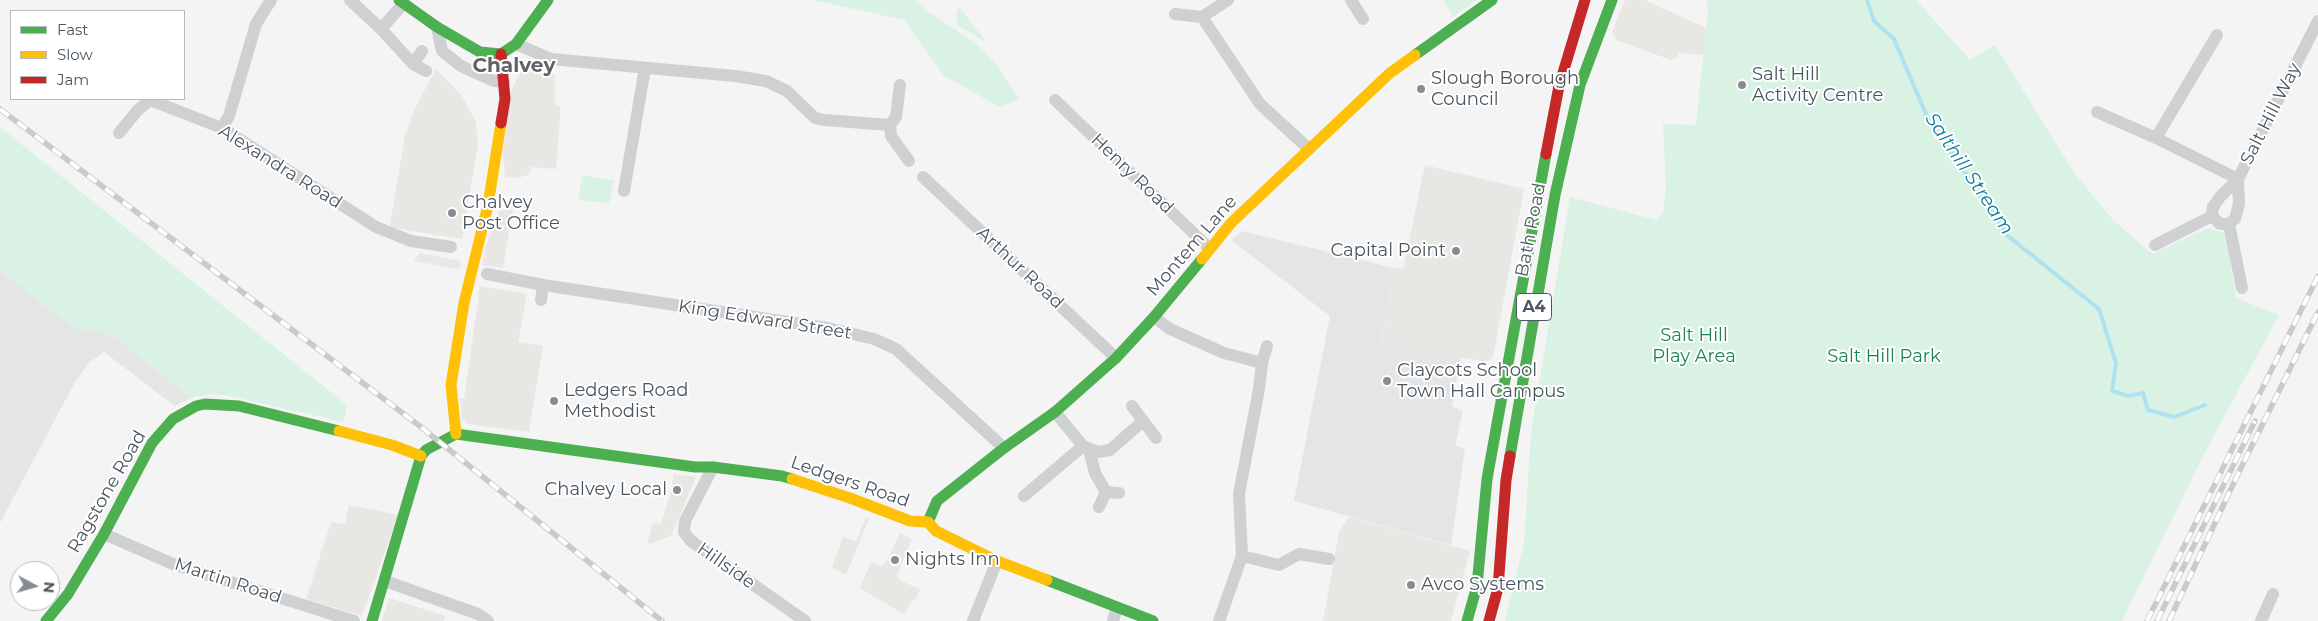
<!DOCTYPE html>
<style>
body{margin:0}
#map{position:relative;width:2318px;height:621px;overflow:hidden;background:#f4f4f4;font-family:Montserrat,sans-serif}
canvas{display:block}
.legend{position:absolute;left:10px;top:10px;width:175px;height:90px;box-sizing:border-box;background:#fff;border:1px solid #b7bbc0;margin:0;padding:6px 9px;list-style:none;font-size:15px;color:#4a5661}
.legend li{display:flex;align-items:center;gap:10px;height:25px}
.legend b{width:25px;border:1px solid #b7bbc0}
.north{position:absolute;left:10px;top:561px;width:50px;height:50px;box-sizing:border-box;background:#fff;border:1px solid #b7bbc0;border-radius:50%;rotate:96deg;font-size:14px;font-weight:700;line-height:20px;text-align:center;color:#4a5661}
.north::after{content:'';display:block;margin:auto;width:18px;height:22px;background:#868d94;clip-path:polygon(50% 0,100% 100%,50% 72%,0 100%)}
</style>
<div id="map">
<canvas width="2318" height="621"></canvas>
<ul class="legend">
<li><b style="height:6px;background:#4caf50"></b>Fast</li>
<li><b style="height:6px;background:#ffc107"></b>Slow</li>
<li><b style="height:6px;background:#c62828"></b>Jam</li>
</ul>
<div class="north">N</div>
</div>
<script>
const ctx = document.querySelector('canvas').getContext('2d');
ctx.lineJoin = 'round';
function fill(path, color) { ctx.fillStyle = color; ctx.fill(path, 'evenodd'); }
const toPath = rows => new Path2D(rows.map(r => 'M' + r).join(''));
function strokePath(path, color, width, dash) { ctx.strokeStyle = color; ctx.lineWidth = width; ctx.lineCap = dash ? 'butt' : 'round'; ctx.setLineDash(dash || []); ctx.stroke(path); }
function drawText(font, color, halo, rows, align = 'center') {
  ctx.font = font + ' Montserrat,sans-serif'; ctx.lineWidth = 4; ctx.setLineDash([]); ctx.textBaseline = 'middle'; ctx.strokeStyle = halo; ctx.fillStyle = color; for (const [text, x, y, turn = 0] of rows) {
    ctx.save(); ctx.translate(x, y); ctx.rotate((+turn || 0) * Math.PI / 180); ctx.textAlign = isNaN(turn) ? turn : align; if (halo) ctx.strokeText(text, 0, 0); ctx.fillText(text, 0, 0); ctx.restore();
  }
}
fill(toPath([
 [1625,0,1645,0,1706,28,1704,55,1678,53,1677,58,1671,60,1616,40,1612,32],
 [529,68,550,71,555,75,555,104,560,107,560,118,556,169,531,167,530,174,518,178,505,177,503,152,511,91,520,73],
 [436,69,462,96,476,122,478,144,462,239,393,228,390,225,405,136,414,110],
 [1425,165,1524,189,1493,358,1486,362,1381,342,1394,268,1403,269],
 [513,209,503,268,482,265,486,245,499,211],
 [419,253,461,261,459,269,414,261],
 [480,286,527,294,518,342,543,346,529,432,467,424,462,419,460,399,464,399],
 [674,474,696,477,671,536,647,545,653,523,661,524,670,495],
 [349,505,398,515,362,616,306,599,331,522,345,524],
 [1349,517,1470,551,1451,621,1323,621,1339,532],
 [866,518,869,519,846,575,832,567,843,537,856,541],
 [900,533,912,539,897,575,901,581,920,589,915,601,912,600,904,614,860,588,871,562,881,566,886,562],
 [389,598,445,616,443,621,382,621]
]), '#e8e7e3');
fill(toPath([
 [1242,231,1394,268,1381,342,1461,356,1452,406,1463,411,1455,445,1465,449,1451,545,1294,501,1330,316,1231,240],
 [0,270,74,328,94,329,115,337,191,398,175,406,104,352,89,363,75,382,0,523]
]), '#e6e5e6');
fill(toPath([
 [813,0,917,0,929,12,972,41,984,51,996,64,1019,99,1000,107,944,76,904,20],
 [1443,0,1477,0,1453,17],
 [1707,0,1916,0,1970,60,1995,45,2075,174,2114,221,2150,252,2153,254,2208,228,2226,234,2236,298,2279,315,2203,456,2122,621,1505,621,1524,543,1531,432,1570,197,1656,220,1663,213,1666,190,1663,124,1696,125,1708,9],
 [960,8,987,43,957,25,956,11],
 [0,127,347,405,344,422,229,396,211,394,191,398,115,337,94,329,74,328,0,270],
 [583,175,614,181,609,203,578,200]
]), '#d9f2e3');
strokePath(toPath([
 [1867,0,1874,21,1894,39,1928,119,2008,236,2099,309,2116,363,2112,391,2128,396,2143,393,2148,410,2174,417,2205,405]
]), '#aee2f0', 4);
strokePath(toPath([
 [350,0,381,29,413,64,426,71],
 [1351,0,1363,19],
 [1175,14,1202,17,1260,104,1309,149],
 [1202,17,1228,0],
 [437,27,442,51,461,66,494,81,504,82],
 [381,29,404,3],
 [516,44,551,59,735,76,766,81,787,91,815,118,824,120,890,125,896,117,900,85],
 [413,64,422,51],
 [1055,100,1209,248],
 [2097,112,2156,138,2238,179],
 [890,125,891,136,909,161],
 [222,128,229,116,256,24,271,0],
 [119,133,137,111,150,100,222,128,376,227,411,241,451,247],
 [2156,138,2217,35],
 [923,177,1116,358],
 [2238,179,2239,204,2235,219,2229,224,2220,224,2212,216,2213,207,2220,197,2238,179,2318,21],
 [624,191,645,68],
 [2229,224,2242,288],
 [2155,245,2212,216],
 [487,274,543,285,828,328,874,339,896,349,1004,448],
 [541,300,543,285],
 [1154,317,1170,329,1224,353,1262,363,1259,389,1239,494,1242,556,1219,621],
 [1262,363,1267,346],
 [1132,406,1156,438],
 [1055,412,1083,446,1098,452,1110,450,1143,421],
 [1089,449,1095,473,1106,492],
 [713,467,685,521,684,532,691,541,805,621],
 [1024,496,1083,446],
 [1099,507,1106,492,1119,493],
 [104,534,173,564,354,621],
 [1242,556,1279,565,1299,554,1329,559],
 [385,581,478,614,488,621],
 [973,621,997,561],
 [1113,621,1117,608],
 [2261,621,2273,594]
]), '#ced0d2', 12);
strokePath(toPath([
 [399,0,437,27,480,52,501,54],
 [501,54,516,44,548,0],
 [1415,55,1492,0],
 [456,434,695,467,713,467,782,476,792,479],
 [1510,456,1555,195,1580,85,1612,0],
 [928,522,937,501,1004,448,1055,412,1116,358,1154,317,1202,259],
 [1047,580,1153,621],
 [46,621,68,594,104,534,152,443,173,419,196,406,205,404,239,406,339,431],
 [372,621,421,456,426,450,456,434],
 [1467,621,1477,586,1487,479,1546,154]
]), '#4caf50', 11);
strokePath(toPath([
 [1202,259,1231,223,1390,73,1415,55],
 [339,431,392,445,421,456],
 [456,434,451,385,464,303,488,205,501,123],
 [792,479,850,498,910,521,928,522,936,531,997,561,1047,580]
]), '#ffc107', 11);
strokePath(toPath([
 [501,54,505,99,501,123],
 [1546,154,1559,86,1585,0],
 [1489,621,1498,588,1506,480,1510,456]
]), '#c62828', 11);
const rail = toPath([
 [0,109,421,427,662,621],
 [2147,621,2318,276],
 [2157,621,2255,421],
 [2169,621,2238,474,2318,312]
]);
strokePath(rail, '#c9cacc', 5.5);
strokePath(rail, '#fff', 4, [11]);
for (const [x, y, r, color] of [
 [1742,85,5,"#868d94"],
 [1421,89,5,"#868d94"],
 [452,213,5,"#868d94"],
 [1456,251,5,"#868d94"],
 [1387,381,5,"#868d94"],
 [554,401,5,"#868d94"],
 [677,490,5,"#868d94"],
 [895,560,5,"#868d94"],
 [1411,585,5,"#868d94"]
]) { const dot = new Path2D(); dot.arc(x, y, r, 0, 2 * Math.PI); ctx.fillStyle = color; ctx.fill(dot); strokePath(dot, '#fff', 2); }
for (const [x, y, w] of [
 [1534,307,35]
]) { const box = new Path2D(); box.roundRect(x - w / 2, y - 13.5, w, 27, 4); ctx.fillStyle = '#fff'; ctx.fill(box); strokePath(box, '#4a5661', 1); }
drawText('bold 16px', '#4a5661', null, [
 ["A4",1534,307]
]);
drawText('18px', '#4a5661', '#fff', [
 ["Salt Hill",1752,75],
 ["Activity Centre",1752,96],
 ["Slough Borough",1431,79],
 ["Council",1431,100],
 ["Chalvey",462,203],
 ["Post Office",462,224],
 ["Capital Point",1446,251,"right"],
 ["Claycots School",1397,371],
 ["Town Hall Campus",1397,392],
 ["Ledgers Road",564,391],
 ["Methodist",564,412],
 ["Chalvey Local",667,490,"right"],
 ["Nights Inn",905,560],
 ["Avco Systems",1421,585]
], 'left');
drawText('18px', '#4a5661', '#fff', [
 ["Salt Hill Way",2271,114,-63],
 ["Alexandra Road",280,167,32],
 ["Henry Road",1132,174,44],
 ["Bath Road",1531,230,-79],
 ["Montem Lane",1192,246,-49],
 ["Arthur Road",1020,268,43],
 ["King Edward Street",765,320,9],
 ["Ledgers Road",850,482,19],
 ["Ragstone Road",107,492,-60],
 ["Hillside",726,566,35],
 ["Martin Road",228,581,18]
]);
drawText('18px', '#17864f', '#fff', [
 ["Salt Hill",1694,336],
 ["Play Area",1694,357],
 ["Salt Hill Park",1884,357]
]);
drawText('italic 19px', '#0c7c9b', '#fff', [
 ["Salthill Stream",1969,174,56]
]);
drawText('bold 20px', '#5f6368', '#fff', [
 ["Chalvey",514,66]
]);
</script>
